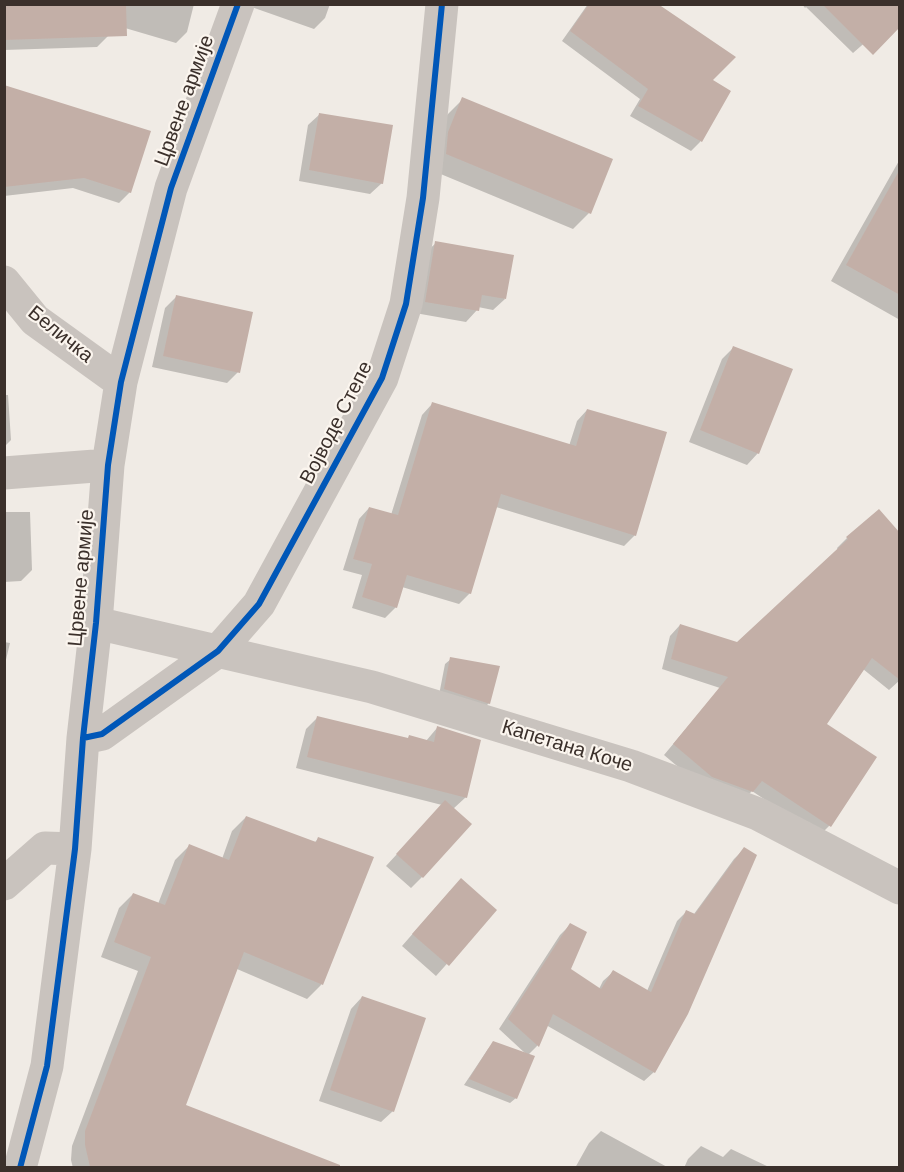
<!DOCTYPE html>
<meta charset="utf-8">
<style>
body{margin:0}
#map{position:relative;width:904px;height:1172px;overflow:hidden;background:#f0ebe5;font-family:"DM Sans",sans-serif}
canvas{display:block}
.frame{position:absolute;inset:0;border:6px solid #3b302b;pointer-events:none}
</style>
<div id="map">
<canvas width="904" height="1172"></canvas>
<div class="frame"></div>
</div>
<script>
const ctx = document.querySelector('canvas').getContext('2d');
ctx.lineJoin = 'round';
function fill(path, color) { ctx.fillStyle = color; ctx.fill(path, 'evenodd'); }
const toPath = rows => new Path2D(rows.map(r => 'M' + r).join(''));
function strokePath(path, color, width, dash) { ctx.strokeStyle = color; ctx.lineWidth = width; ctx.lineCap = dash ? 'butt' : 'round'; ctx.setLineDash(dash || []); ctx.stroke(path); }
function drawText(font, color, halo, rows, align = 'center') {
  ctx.font = font + ' "DM Sans",sans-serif'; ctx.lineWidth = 4.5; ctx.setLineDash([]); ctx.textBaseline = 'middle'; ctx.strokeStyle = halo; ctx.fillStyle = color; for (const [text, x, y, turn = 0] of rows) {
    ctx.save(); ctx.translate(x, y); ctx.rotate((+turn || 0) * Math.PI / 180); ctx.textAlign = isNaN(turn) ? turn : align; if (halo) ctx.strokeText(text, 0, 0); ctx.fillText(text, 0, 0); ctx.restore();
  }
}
fill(toPath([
 [4,4,194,4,187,32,176,43,108,23,108,36,97,47,4,50],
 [330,4,325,18,314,29,243,4],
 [588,4,655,4,711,81,729,91,700,142,691,151,630,116,640,99,562,41],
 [802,4,900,4,900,12,853,53,806,7,805,8],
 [4,86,130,192,119,203,73,188,4,196],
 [463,99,589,213,573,229,431,170,447,115],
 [320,114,382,183,370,194,299,181,308,125],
 [900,159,900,320,831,281],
 [436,243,505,299,493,310,478,307,477,310,466,322,415,313,424,254],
 [177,296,238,372,227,383,152,367,165,308],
 [733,348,758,453,747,465,689,442,722,359],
 [4,395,8,395,11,440,4,447],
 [432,404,569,446,577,421,587,410,635,535,624,546,496,507,470,593,459,604,402,587,396,607,385,618,352,608,362,575,343,570,359,519,369,508,391,515,422,415],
 [4,512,30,512,32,570,21,581,4,582],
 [900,536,900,680,889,690,863,669,825,724,875,757,829,826,819,836,752,791,741,802,702,787,664,755,720,688,662,669,670,636,680,625,737,644,838,550,837,548,847,538],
 [4,642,10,643,4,668],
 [451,659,489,703,484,708,439,695,445,664],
 [317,718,407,739,426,741,437,728,466,797,453,809,422,877,411,888,386,866,442,805,296,768,306,729],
 [246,817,314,843,318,839,372,857,321,985,307,999,237,969,184,1106,328,1162,326,1168,73,1168,71,1160,72,1146,138,971,101,957,119,908,133,894,158,904,175,860,189,846,222,859,232,831],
 [744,849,654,1072,644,1081,546,1025,537,1046,528,1055,516,1098,510,1103,464,1085,488,1049,494,1043,526,1054,499,1029,560,935,570,925,569,969,599,989,603,981,613,972,647,991,677,921,687,911,694,914,734,859],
 [450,891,495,910,436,976,402,946],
 [362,997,393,1111,381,1122,319,1101,351,1009],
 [601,1131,669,1168,575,1168,589,1143],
 [701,1146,723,1157,731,1149,771,1168,684,1168,688,1159]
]), '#0003');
fill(toPath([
 [4,4,126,4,127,36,4,40],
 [589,4,658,4,736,57,713,80,731,91,702,142,638,106,648,89,570,31],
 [822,4,900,4,900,27,873,55],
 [4,85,151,131,131,193,84,178,4,187],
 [462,97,613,159,591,214,446,154,448,132],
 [319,113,393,125,383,184,309,170],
 [900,169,900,295,846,265],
 [435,241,514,255,506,299,482,295,479,311,425,302],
 [176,295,253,312,240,373,163,356],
 [733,346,793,369,759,454,700,430],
 [432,402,576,446,587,409,667,432,636,536,501,494,471,594,407,575,397,608,362,597,372,564,353,559,369,507,398,515],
 [879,509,900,533,900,680,872,658,827,724,877,757,831,827,762,781,753,792,712,777,673,744,728,677,671,659,680,624,737,642,848,539,846,537],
 [450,657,500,666,490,704,444,689],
 [317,716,408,738,409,735,434,742,437,726,481,740,467,798,307,757],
 [445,800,472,824,423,878,396,854],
 [246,816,316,842,318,837,374,857,323,985,244,952,186,1105,340,1165,340,1167,90,1167,85,1145,85,1131,151,957,114,942,133,893,165,905,189,844,229,860],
 [744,847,757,855,688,1014,655,1073,553,1014,539,1047,508,1019,570,923,587,932,571,969,601,989,613,970,651,992,686,910,695,914],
 [461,878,497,910,449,966,412,934],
 [362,996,426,1018,394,1112,330,1090],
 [493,1041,535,1056,517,1099,469,1079]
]), '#c3afa7');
strokePath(toPath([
 [4,282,35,320,121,382],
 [4,473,108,465],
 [96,623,372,687,631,766,758,814,900,888],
 [83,738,102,734,218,651,259,604,382,378,406,304,423,198,442,4],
 [4,884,45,848,75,849],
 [20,1168,47,1066,75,849,83,738,96,623,108,465,121,382,171,188,238,4]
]), '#c9c3be', 33);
strokePath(toPath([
 [83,738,102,734,218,651,259,604,382,378,406,304,423,198,442,4],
 [20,1168,47,1066,75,849,83,738,96,623,108,465,121,382,171,188,238,4]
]), '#0057b8', 6);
drawText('20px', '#3b302b', '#fbf5ee', [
 ["Црвене армије",185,101,-70],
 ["Беличка",60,335,39],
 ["Војводе Степе",337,423,-63],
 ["Црвене армије",82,578,-85],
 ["Капетана Коче",567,747,17]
]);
</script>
